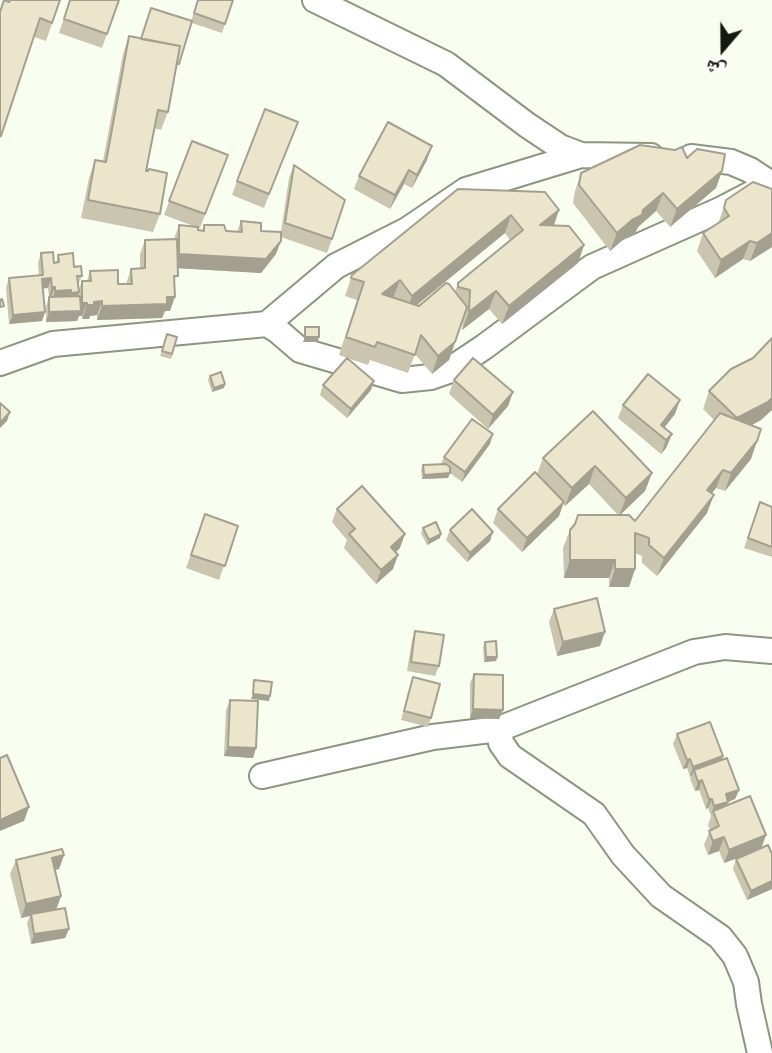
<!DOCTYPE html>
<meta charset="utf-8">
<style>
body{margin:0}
#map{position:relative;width:772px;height:1053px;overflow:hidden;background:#f8fff0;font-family:Poppins,"Noto Naskh Arabic",sans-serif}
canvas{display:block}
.north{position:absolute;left:688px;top:14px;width:70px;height:70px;-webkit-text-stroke:5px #fff;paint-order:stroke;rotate:200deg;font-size:19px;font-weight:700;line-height:28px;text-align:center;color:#151911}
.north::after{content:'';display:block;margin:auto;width:24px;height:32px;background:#151911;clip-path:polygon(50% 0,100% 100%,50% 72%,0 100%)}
</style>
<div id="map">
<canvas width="772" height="1053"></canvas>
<div class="north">ش</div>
</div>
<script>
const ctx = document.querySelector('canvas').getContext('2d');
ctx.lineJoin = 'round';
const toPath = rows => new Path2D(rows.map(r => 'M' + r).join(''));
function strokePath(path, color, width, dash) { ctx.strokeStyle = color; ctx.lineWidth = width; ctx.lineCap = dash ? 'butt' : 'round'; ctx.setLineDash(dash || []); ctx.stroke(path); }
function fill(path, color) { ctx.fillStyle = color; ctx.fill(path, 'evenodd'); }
const minor = toPath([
 [315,0,446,64,527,125,560,147,581,155,651,156],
 [691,157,731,162,750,170,771,184],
 [267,324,336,266,407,230,466,190,581,155],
 [0,363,53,344,267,324,278,331,300,350,402,380,431,377,448,371,484,347,592,267,722,209,772,183],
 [499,729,501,743,510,756,594,814,623,855,661,896,720,937,735,956,746,982,749,1004,760,1053],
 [262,776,433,737,499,729,694,652,725,647,772,651]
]);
strokePath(minor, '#8b967f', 28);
strokePath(minor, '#fff', 24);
fill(toPath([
 [9,0,60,0,46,41,34,37,0,139,0,11],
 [70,0,119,0,102,48,59,33],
 [198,0,233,0,222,33,192,23,175,73,168,112,161,130,154,128,146,171,160,214,153,232,81,218,89,178,95,160,103,161,123,54,129,36,141,38,191,21],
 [298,122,264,208,232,195,237,181],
 [192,141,228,155,200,228,198,228,198,230,202,230,204,225,237,232,241,221,261,231,281,232,289,178,294,165,332,239,327,253,281,237,276,254,261,273,177,268,170,311,165,311,162,318,97,320,97,315,90,316,89,319,82,319,82,316,79,316,77,321,46,322,46,306,49,297,51,297,49,296,48,288,43,288,45,312,42,321,9,324,6,288,9,278,39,276,38,263,41,253,54,263,56,263,58,255,74,267,82,276,78,285,79,289,82,281,87,281,90,271,118,284,126,284,131,269,140,268,140,254,145,240,174,239,179,225,196,227,164,215],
 [687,158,722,171,716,188,670,227,656,211,638,227,635,233,625,238,610,251,573,203,575,191,581,173],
 [427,160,412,188,404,184,390,209,354,189,359,176],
 [458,189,554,226,584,245,578,263,502,324,489,309,462,330,463,320,449,360,432,374,415,354,408,373,370,360,368,365,347,358,371,390,347,418,320,395,323,385,347,358,339,355,357,300,345,296,352,275],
 [505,233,510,240,458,283,455,292,419,306,416,305],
 [726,200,772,247,750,261,743,259,715,278,697,251,703,233,718,224],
 [167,334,177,337,171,359,160,356],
 [210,376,225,384,224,388,212,392,208,380],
 [454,380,513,392,508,406,488,429,449,394],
 [709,391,761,420,752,425,751,459,725,491,716,488,712,493,707,513,657,576,642,563,642,556,635,553,635,569,629,587,609,587,609,578,564,578,563,548,570,530,618,515,589,484,565,506,563,504,559,516,522,552,493,523,498,509,537,474,543,458,652,473,645,491,620,515,635,521,714,420,703,409],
 [623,405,675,414,664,428,672,434,666,448,661,454,618,418],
 [490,444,462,482,450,473,448,478,422,479,421,470,423,465,441,464,444,457],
 [760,502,772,507,772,557,744,548],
 [337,509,400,548,396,552,393,569,376,584,344,548,347,540,332,522],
 [205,514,238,526,219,580,186,568],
 [423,528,440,538,427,545,421,533],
 [450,530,490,541,467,562,446,540],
 [554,609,600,646,557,656,549,622],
 [415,631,439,666,435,676,407,671,412,640],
 [485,642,497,657,496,661,484,662,483,647],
 [474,674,503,710,499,719,470,718,470,683],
 [413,677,431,718,428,727,401,720],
 [230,700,256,748,253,758,224,756,226,710],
 [677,734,723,756,722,760,739,790,735,799,728,802,727,805,761,848,772,854,772,889,747,900,733,869,736,859,753,852,724,863,719,851,708,855,704,845,710,830,708,825,711,816,708,808,706,809,699,790,695,791,690,779,692,776,690,777,687,768,683,769,673,744],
 [64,855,59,869,54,870,61,896,56,910,69,929,65,938,31,944,27,923,30,916,21,918,10,874,16,860]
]), '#cac5af');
fill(toPath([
 [432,146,427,160,412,188,417,175],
 [409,170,404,184,390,209,395,195],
 [722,171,716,188,670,227,677,209],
 [663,193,656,211,638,227,635,233,625,238,610,251,617,233],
 [559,210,553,228,540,225],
 [511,215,505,233,406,314,412,296],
 [772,233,772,247,750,261,757,243],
 [281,241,276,254,261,273,174,268,179,254],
 [750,241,743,259,715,278,721,260],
 [584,245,578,263,502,324,509,306],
 [51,278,48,288,39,289,42,279],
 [400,280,393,298,382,294],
 [52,287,55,287,51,296,49,296],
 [71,290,68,299,52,301,55,291],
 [496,291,489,309,462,330,469,312],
 [79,292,75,302,68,302,71,293],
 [167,297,175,297,170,311,165,311,162,318,97,320,102,306],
 [102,301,97,315,90,316,89,319,82,319,87,305,94,302],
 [82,303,87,303,82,316,79,316,77,321,46,322,49,312,79,311],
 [45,312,42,321,9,324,13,315],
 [305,337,319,337,318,342,303,342],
 [455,342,449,360,432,374,438,356],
 [374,381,371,390,347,418,351,409],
 [225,384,224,388,212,392,214,388],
 [513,392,508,406,488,429,493,415],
 [772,398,772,410,761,420,731,436,737,418],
 [680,400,675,414,659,434,661,425],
 [10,412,7,421,0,428,0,423],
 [493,434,490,444,462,482,465,472],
 [672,434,666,448,661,454,666,440],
 [757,441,751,459,725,491,731,473],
 [595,466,589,484,565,506,572,488],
 [723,470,716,488,700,508,707,490],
 [450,473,448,478,422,479,424,475],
 [652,473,645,491,619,516,626,498],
 [714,495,707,513,657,576,664,558],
 [564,502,559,516,522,552,527,538],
 [493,532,490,541,467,562,470,553],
 [405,534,400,548,386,561,391,547],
 [441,534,440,538,427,545,429,540],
 [398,555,393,569,376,584,381,570],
 [570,560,615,560,609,578,564,578],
 [615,569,635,569,629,587,609,587],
 [605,632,600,646,557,656,563,642],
 [486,657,497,657,496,661,484,662],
 [253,694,270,696,269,701,251,699],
 [473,709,503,710,499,719,470,718],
 [228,747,256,748,253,758,224,756],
 [723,756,720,766,694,770,692,776,690,777,693,767],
 [690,759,687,768,683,769,687,760],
 [702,780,699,790,695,791,698,782],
 [739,790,735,799,728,802,725,811,713,811,714,806,726,794],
 [709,799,712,799,708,808,706,809],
 [29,807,24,821,0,831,0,820],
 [766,835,761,849,724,863,729,850],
 [724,837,719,851,708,855,713,841],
 [64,855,59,869,47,872,52,858],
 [772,881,772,889,747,900,751,891],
 [61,896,56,910,31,914,30,916,21,918,26,904],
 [69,929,65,938,31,944,34,934]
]), '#a4a08f');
const building = toPath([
 [4,0,9,2,10,0,60,0,52,23,40,18,1,136,0,136,0,12,4,0],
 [70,0,119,0,107,34,64,19,70,0],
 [198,0,233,0,225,24,194,13,198,0],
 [151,8,192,21,179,64,177,63,180,46,141,39,151,8],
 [129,36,180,46,168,112,158,110,146,171,148,171,149,169,167,173,160,214,88,200,95,160,106,162,129,36],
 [265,109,298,122,269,194,237,181,265,109],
 [388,122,432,146,417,175,409,170,395,195,359,176,388,122],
 [192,141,228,155,205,214,169,201,192,141],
 [640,145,675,150,682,147,687,158,697,149,725,154,722,171,677,209,663,193,643,210,642,215,632,220,617,233,579,185,581,173,640,145],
 [294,165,345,200,332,239,285,223,294,165],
 [753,182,772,189,772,233,757,243,750,241,721,260,703,233,729,216,724,208,726,200,753,182],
 [458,189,545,192,559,210,540,225,569,226,584,245,509,306,496,291,469,312,470,290,458,287,458,283,523,230,511,215,412,296,400,280,382,294,419,306,446,283,449,284,467,307,455,342,438,356,421,335,415,355,377,342,375,347,346,337,364,282,351,278,352,275,458,189],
 [241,221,261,223,261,231,281,232,281,241,266,259,179,254,179,225,198,227,198,230,204,231,204,225,224,225,226,231,242,232,241,221],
 [177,239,178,276,174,276,175,297,167,297,167,304,102,306,102,301,94,302,94,305,87,305,87,303,82,303,82,281,91,281,90,271,118,270,118,284,132,284,131,269,145,268,145,240,177,239],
 [53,252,54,263,59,262,58,255,73,253,74,267,81,266,82,276,77,276,79,292,71,293,71,290,55,291,55,287,52,287,51,278,42,279,45,312,13,315,9,278,43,275,41,253,53,252],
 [80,296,81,311,49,312,49,297,80,296],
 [2,299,4,306,0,307,0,300,2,299],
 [305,327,319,327,319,337,305,337,305,327],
 [167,334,177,337,172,354,162,351,167,334],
 [772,338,772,398,768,402,737,418,709,391,731,369,753,358,772,338],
 [347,358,374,381,351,409,323,385,347,358],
 [473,358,513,392,493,415,454,380,473,358],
 [221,372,225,384,214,388,210,376,221,372],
 [648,374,680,400,661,425,672,434,666,440,623,405,648,374],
 [0,403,10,412,0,423,0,403],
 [593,411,652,473,626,498,595,466,572,488,543,458,593,411],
 [720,413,761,429,757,441,731,473,723,470,707,490,714,495,664,558,649,545,649,538,635,533,635,569,615,569,615,560,570,560,570,530,575,524,578,515,629,515,635,521,720,413],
 [472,419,493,434,465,472,444,457,472,419],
 [446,464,450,467,450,473,424,475,423,465,446,464],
 [535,472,564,502,527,538,498,509,535,472],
 [362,486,405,534,391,547,398,555,381,570,349,534,355,529,337,509,362,486],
 [760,502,772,507,772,547,748,538,760,502],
 [472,509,493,532,470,553,450,530,472,509],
 [205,514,238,526,225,566,191,555,205,514],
 [436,522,441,534,429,540,423,528,436,522],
 [597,598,605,632,563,642,554,609,597,598],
 [415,631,444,635,439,666,411,662,415,631],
 [496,641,497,657,486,657,485,642,496,641],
 [474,674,503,675,503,710,473,709,474,674],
 [413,677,440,684,431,718,404,711,413,677],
 [254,680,272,682,270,696,253,694,254,680],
 [230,700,258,701,256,748,228,747,230,700],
 [710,722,723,756,693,767,690,759,687,760,677,734,710,722],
 [7,755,29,807,0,820,0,758,7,755],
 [727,758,739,790,726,794,728,802,714,806,712,799,709,799,702,780,698,782,694,770,727,758],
 [750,796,766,835,729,850,724,837,713,841,709,831,719,826,713,811,750,796],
 [768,845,772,854,772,881,751,891,736,859,768,845],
 [62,849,64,855,52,858,61,896,26,904,16,860,62,849],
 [65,908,69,929,34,934,31,914,65,908]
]);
fill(building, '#ebe5cc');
strokePath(building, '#a4a08f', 2);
</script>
